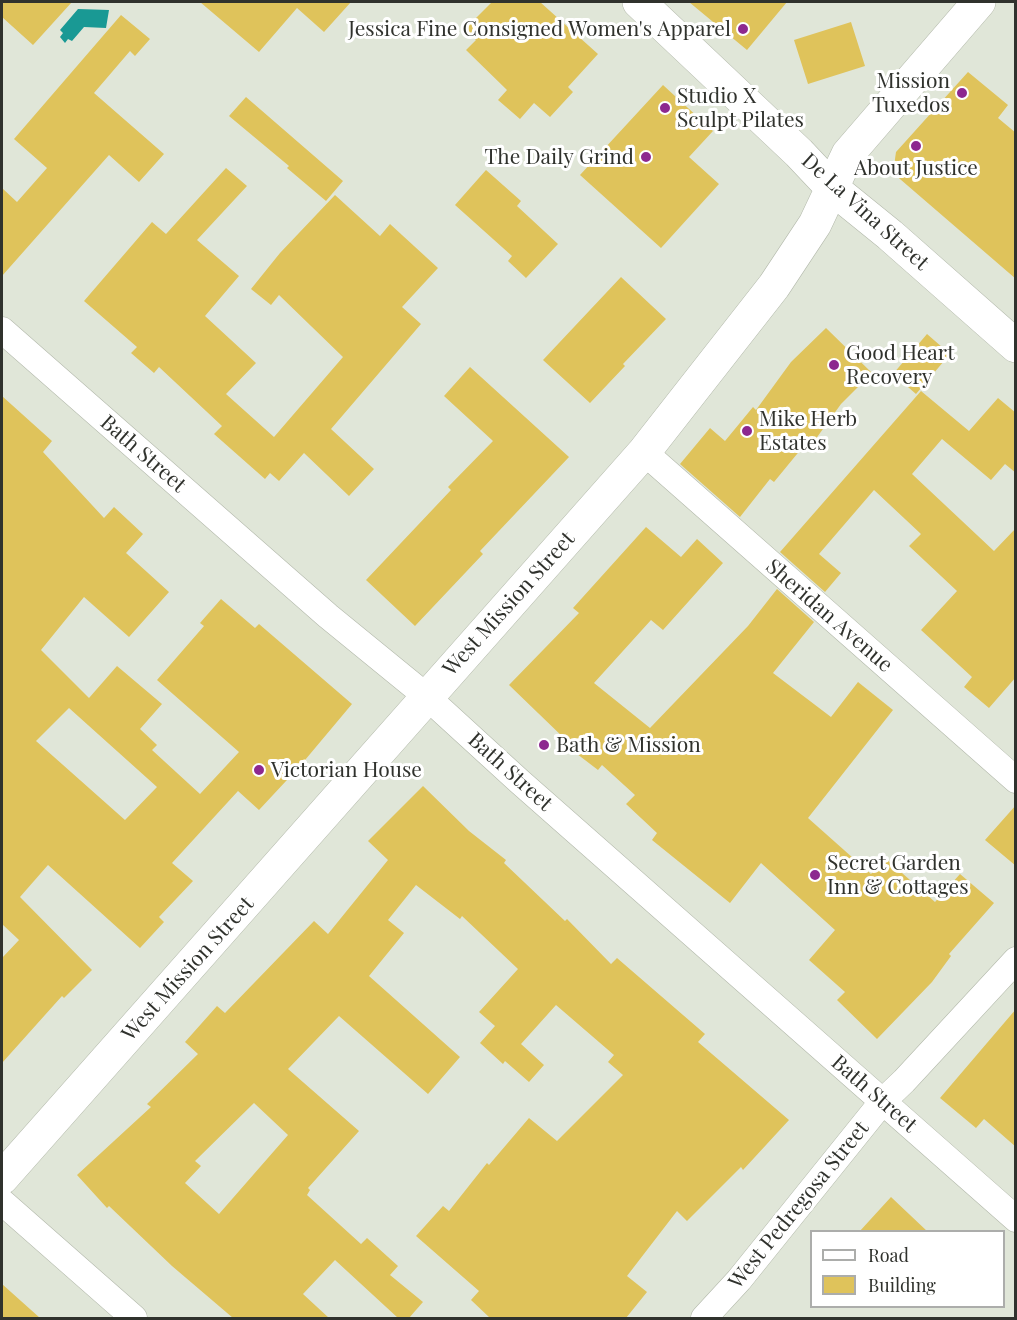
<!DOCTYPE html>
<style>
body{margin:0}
#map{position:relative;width:1017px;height:1320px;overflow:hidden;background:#e0e6d8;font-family:"Playfair Display",serif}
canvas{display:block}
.frame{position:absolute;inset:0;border:3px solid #30322d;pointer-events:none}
.legend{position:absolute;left:810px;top:1230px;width:195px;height:78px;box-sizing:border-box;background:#fff;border:2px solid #acadab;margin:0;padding:8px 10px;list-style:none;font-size:18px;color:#30322d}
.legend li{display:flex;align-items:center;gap:12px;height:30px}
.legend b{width:30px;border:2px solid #acadab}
</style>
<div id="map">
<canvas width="1017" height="1320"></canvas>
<div class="frame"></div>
<ul class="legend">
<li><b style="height:8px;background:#fff"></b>Road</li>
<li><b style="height:16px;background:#dfc35b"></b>Building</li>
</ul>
</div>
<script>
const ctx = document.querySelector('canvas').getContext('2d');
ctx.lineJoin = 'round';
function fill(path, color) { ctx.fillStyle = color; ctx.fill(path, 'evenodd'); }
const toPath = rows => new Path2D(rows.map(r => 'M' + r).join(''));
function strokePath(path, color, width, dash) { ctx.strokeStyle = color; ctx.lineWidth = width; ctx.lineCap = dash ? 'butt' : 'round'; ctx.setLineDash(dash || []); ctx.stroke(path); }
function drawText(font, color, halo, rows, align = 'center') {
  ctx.font = font + ' "Playfair Display",serif'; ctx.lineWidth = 6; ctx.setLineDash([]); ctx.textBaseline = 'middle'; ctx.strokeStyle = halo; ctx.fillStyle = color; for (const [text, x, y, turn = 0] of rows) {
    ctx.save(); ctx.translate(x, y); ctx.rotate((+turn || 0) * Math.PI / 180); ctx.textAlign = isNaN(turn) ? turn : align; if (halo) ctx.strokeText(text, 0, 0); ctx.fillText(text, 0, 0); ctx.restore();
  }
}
fill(toPath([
 [78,9,109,10,106,28,84,27,72,41,68,39,65,43,60,37,63,33,60,30]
]), '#199994');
fill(toPath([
 [2,2,72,2,33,45,2,17],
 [200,2,351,2,324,32,297,8,259,52],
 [492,2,540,2,598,54,568,87,573,92,550,117,534,103,520,119,498,100,507,90,466,50,476,40,465,29],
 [689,2,787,2,747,50],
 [121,15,150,39,135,56,130,51,94,93,164,154,139,182,109,155,2,276,2,188,17,202,47,168,14,139],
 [851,22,865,66,808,84,794,40],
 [968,72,1008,105,998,118,1016,133,1016,279,893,173,896,152],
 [663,85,713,131,689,157,719,184,661,248,580,175],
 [246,97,343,181,326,201,287,168,289,166,229,116],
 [226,168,247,186,197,240,239,276,205,316,256,363,226,394,274,437,343,357,279,295,271,305,251,289,280,253,335,195,380,236,390,224,438,268,402,307,421,324,331,429,374,469,349,496,304,453,279,481,270,473,265,479,214,434,222,426,159,367,154,373,131,353,137,347,84,301,152,222,166,234],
 [486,170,521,201,517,206,558,244,526,278,508,261,512,256,455,205],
 [621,277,666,319,623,364,625,366,590,403,543,360],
 [826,328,872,373,841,404,815,440,811,437,774,482,770,479,740,517,680,464,710,428,725,441,753,407,756,410,791,362],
 [927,334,950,354,916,394,893,374],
 [470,367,569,457,480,551,483,554,415,626,366,580,451,490,448,487,493,441,444,396],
 [921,391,969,431,998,398,1016,413,1016,473,1005,464,991,480,942,439,912,474,994,551,1016,528,1016,677,989,708,964,687,972,677,921,630,957,591,909,546,921,534,874,490,819,554,841,573,825,592,780,552],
 [2,396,52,441,43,452,104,518,114,507,143,534,126,553,169,592,129,637,84,597,41,650,89,698,117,666,162,704,140,729,157,745,152,750,200,794,239,752,157,680,204,626,200,623,221,599,255,628,259,624,352,704,300,766,259,810,238,791,172,863,193,881,159,917,164,922,140,948,48,865,20,897,92,970,64,998,62,996,2,1063,2,958,19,940,2,924],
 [69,708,157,787,125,820,36,741],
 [646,527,681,557,697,539,723,563,663,630,651,620,594,683,650,728,748,626,777,589,814,622,773,673,831,717,858,682,893,710,808,818,871,874,885,858,935,902,960,874,994,903,949,954,951,956,932,982,877,1039,837,1000,845,992,809,960,835,930,761,863,730,903,652,840,657,833,626,804,635,795,602,765,598,770,564,744,567,741,509,685,579,613,573,608],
 [423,786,469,831,506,860,504,863,565,921,567,919,611,964,617,958,705,1034,698,1042,789,1120,743,1170,741,1167,687,1221,677,1211,627,1276,647,1292,626,1318,490,1318,471,1300,479,1291,416,1236,443,1206,449,1211,487,1163,489,1165,529,1118,557,1141,623,1075,608,1062,614,1055,556,1005,521,1044,544,1065,529,1082,505,1061,503,1064,480,1043,495,1026,479,1012,518,969,462,916,460,919,416,885,388,920,404,933,369,976,460,1057,428,1094,339,1016,288,1069,359,1131,308,1188,310,1190,307,1195,361,1244,367,1238,398,1266,390,1275,423,1302,409,1318,398,1318,335,1260,303,1294,329,1318,233,1318,172,1266,109,1206,107,1208,77,1175,151,1107,147,1104,198,1054,185,1042,217,1006,225,1013,314,921,328,934,388,860,368,841],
 [254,1103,288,1135,219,1214,185,1183,201,1166,195,1161],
 [1016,805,1016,866,985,840],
 [1016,1009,1016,1147,984,1119,976,1128,940,1098],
 [891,1197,928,1232,859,1232],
 [2,1284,40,1318,2,1318]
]), '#dfc35b');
const street = toPath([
 [2,330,328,616,426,696,519,781,1016,1219],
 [644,452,1016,780],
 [2,1202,134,1318],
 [704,1318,739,1280,883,1101,904,1081,1016,960]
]);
const secondary = toPath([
 [639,2,799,153,832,188,890,235,1016,346],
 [2,1178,644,452,774,286,815,224,848,154,979,2]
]);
strokePath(street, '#b2b8aa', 27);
strokePath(secondary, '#b2b8aa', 34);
strokePath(street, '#fff', 26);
strokePath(secondary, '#fff', 33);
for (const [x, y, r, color] of [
 [743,29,6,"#8d288f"],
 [962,93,6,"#8d288f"],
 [665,108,6,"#8d288f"],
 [916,146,6,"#8d288f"],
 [646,157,6,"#8d288f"],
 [834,365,6,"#8d288f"],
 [747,431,6,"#8d288f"],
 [544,745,6,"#8d288f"],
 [259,770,6,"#8d288f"],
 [815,875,6,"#8d288f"]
]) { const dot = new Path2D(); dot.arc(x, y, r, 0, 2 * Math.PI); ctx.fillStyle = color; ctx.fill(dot); strokePath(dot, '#fff', 2); }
drawText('21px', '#30322d', '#fff', [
 ["Jessica Fine Consigned Women's Apparel",731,29,"right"],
 ["Mission",950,81,"right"],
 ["Tuxedos",950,105,"right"],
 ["Studio X",677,96],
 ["Sculpt Pilates",677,120],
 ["The Daily Grind",634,157,"right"],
 ["About Justice",916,168,"center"],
 ["Good Heart",846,353],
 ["Recovery",846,377],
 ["Mike Herb",759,419],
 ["Estates",759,443],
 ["Bath & Mission",556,745],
 ["Victorian House",271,770],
 ["Secret Garden",827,863],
 ["Inn & Cottages",827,887]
], 'left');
drawText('21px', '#30322d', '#fff', [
 ["De La Vina Street",865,212,42],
 ["Bath Street",143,454,41],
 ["West Mission Street",509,604,-48],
 ["Sheridan Avenue",829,616,41],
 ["Bath Street",510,772,42],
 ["West Mission Street",188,969,-48],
 ["Bath Street",874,1094,41],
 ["West Pedregosa Street",799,1205,-51]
]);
</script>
